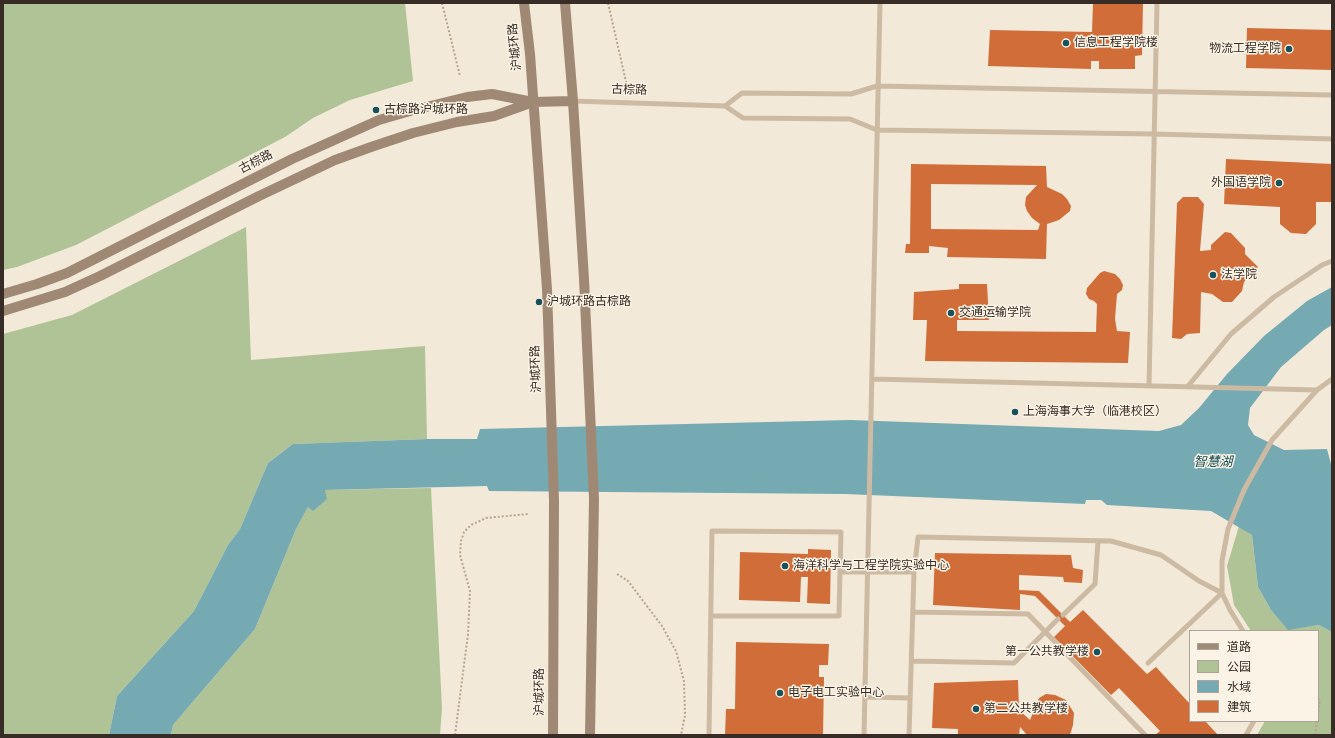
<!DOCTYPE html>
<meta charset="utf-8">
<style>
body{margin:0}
#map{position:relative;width:1335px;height:738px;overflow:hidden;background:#f3e9d8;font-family:Manrope,"Noto Sans SC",sans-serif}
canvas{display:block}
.frame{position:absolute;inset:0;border:4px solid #372d26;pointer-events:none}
.legend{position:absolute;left:1189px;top:630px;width:130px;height:92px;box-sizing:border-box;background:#fbf3e5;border:1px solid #ada499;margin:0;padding:5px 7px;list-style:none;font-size:12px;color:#372d26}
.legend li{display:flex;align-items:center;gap:8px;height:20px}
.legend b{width:20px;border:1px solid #ada499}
</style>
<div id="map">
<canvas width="1335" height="738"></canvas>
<div class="frame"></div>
<ul class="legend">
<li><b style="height:5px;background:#a08974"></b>道路</li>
<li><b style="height:11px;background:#b0c397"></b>公园</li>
<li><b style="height:11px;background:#75aab3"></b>水域</li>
<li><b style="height:11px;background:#d06d39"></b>建筑</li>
</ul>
</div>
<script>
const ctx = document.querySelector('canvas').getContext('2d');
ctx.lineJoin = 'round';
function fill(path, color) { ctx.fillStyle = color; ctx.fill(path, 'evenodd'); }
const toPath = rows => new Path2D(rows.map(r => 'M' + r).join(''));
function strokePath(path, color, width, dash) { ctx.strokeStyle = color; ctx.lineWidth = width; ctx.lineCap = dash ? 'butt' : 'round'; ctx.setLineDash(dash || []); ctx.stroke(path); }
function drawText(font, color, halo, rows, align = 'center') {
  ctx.font = font + ' Manrope,"Noto Sans SC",sans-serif'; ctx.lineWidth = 3; ctx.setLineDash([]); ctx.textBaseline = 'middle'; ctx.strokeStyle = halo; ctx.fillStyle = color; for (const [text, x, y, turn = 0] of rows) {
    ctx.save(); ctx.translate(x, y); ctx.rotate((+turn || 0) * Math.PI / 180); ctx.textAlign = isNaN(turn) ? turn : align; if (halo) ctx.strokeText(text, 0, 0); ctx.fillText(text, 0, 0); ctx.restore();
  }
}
fill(toPath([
 [3,3,405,3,413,81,350,100,313,118,285,137,76,245,17,267,3,270],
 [246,227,251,360,425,346,427,439,293,444,268,463,240,529,228,545,194,611,117,696,109,735,3,735,3,334,72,315],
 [431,488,442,708,440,735,171,735,173,725,255,629,296,529,308,507,325,490],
 [1239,526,1252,535,1258,587,1271,610,1288,629,1319,625,1332,632,1332,735,1257,735,1265,721,1318,721,1318,631,1251,631,1234,605,1227,566]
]), '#b0c397');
fill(toPath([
 [1332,287,1332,325,1324,330,1281,367,1250,408,1248,425,1254,435,1284,450,1327,449,1331,464,1332,464,1332,632,1319,625,1288,630,1271,610,1258,587,1252,535,1211,511,1107,505,1101,500,1086,500,1085,504,845,494,489,491,487,486,325,490,327,499,313,511,308,507,296,529,255,629,173,725,171,735,109,735,117,696,194,611,228,545,240,529,268,463,293,444,427,439,477,439,480,429,850,420,1159,431,1181,425,1199,408,1227,374,1264,336,1307,301]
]), '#75aab3');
fill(toPath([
 [1093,3,1143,3,1142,55,1135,56,1135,69,1099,69,1099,61,1091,61,1091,69,988,66,990,30,1092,32],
 [1247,28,1332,30,1332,70,1246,68],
 [1226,159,1332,164,1332,202,1316,202,1316,224,1306,234,1291,233,1280,224,1280,207,1224,204],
 [911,164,1046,166,1047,187,1062,194,1067,199,1071,206,1070,211,1059,220,1047,224,1046,259,947,257,948,248,929,246,929,253,905,253,906,244,910,244],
 [931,184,1037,185,1026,197,1025,205,1027,211,1032,218,1040,224,1038,230,931,229],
 [1183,197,1198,197,1204,204,1200,251,1211,250,1211,245,1225,232,1231,233,1245,248,1245,254,1258,267,1244,282,1242,291,1232,302,1223,302,1212,294,1201,292,1200,333,1187,334,1181,339,1172,338,1177,203],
 [1104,271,1115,274,1120,279,1123,285,1122,290,1117,294,1115,319,1117,331,1130,332,1128,363,925,361,927,320,913,320,914,292,959,289,959,284,987,284,989,320,957,320,957,331,1096,332,1097,304,1094,301,1089,299,1086,294,1087,288,1100,273],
 [808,549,831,550,830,604,807,603,808,577,801,577,800,602,739,600,740,552,808,554],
 [935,553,1071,555,1073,568,1083,570,1082,583,1064,582,1063,577,1019,575,1019,590,1039,591,1070,622,1083,610,1147,674,1156,667,1190,704,1190,721,1205,721,1218,735,1155,735,1160,731,1119,688,1111,695,1054,637,1065,626,1035,596,1020,594,1020,610,933,605],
 [736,642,829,644,828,665,819,665,819,677,824,677,823,735,725,735,726,709,735,709],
 [1018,680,1019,710,1030,720,1039,698,1046,694,1055,695,1066,700,1074,713,1073,725,1070,735,1027,735,1020,727,1019,735,958,735,958,729,932,728,934,683]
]), '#d06d39');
strokePath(toPath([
 [442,3,460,76],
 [608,3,627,86],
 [617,574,628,581,662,626,676,651,684,681,685,715,681,735],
 [1318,699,1320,700,1318,714],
 [455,735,468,634,470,591,460,555,461,541,464,532,471,525,486,518,528,514],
 [1315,735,1317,721]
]), '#b8a48d', 2, [2, 2]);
strokePath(toPath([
 [573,101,725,106],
 [725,106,743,118,850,119,877,130,1154,134,1332,139],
 [725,106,742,93,851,94,877,86,1332,95],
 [872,379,1317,390],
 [1149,386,1157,3],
 [1188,386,1231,334,1274,297,1322,265,1332,261],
 [914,572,918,537,1111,541,1161,555,1199,581,1222,593,1148,663],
 [913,612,1028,614,1145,735],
 [1063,615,1095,584,1098,541],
 [711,616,839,616,840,572],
 [1243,631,1230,610,1222,593,1222,561,1228,529,1244,490,1272,440,1317,390,1332,379],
 [912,661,1014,663,1058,619],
 [865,697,910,698],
 [709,735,712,531,841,532,840,572,914,572,909,735],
 [864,735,880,3],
 [1246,735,1254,721]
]), '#ccbaa3', 5);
strokePath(toPath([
 [524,3,530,54,547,289,554,501,553,735],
 [565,3,573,101,584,279,594,499,590,735],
 [3,294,37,284,67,273,292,159,379,120,410,111,467,97,492,94,533,102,573,101],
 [3,311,65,292,100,276,259,196,335,160,371,147,413,133,457,122,494,116,533,102]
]), '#a08974', 10);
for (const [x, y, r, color] of [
 [1066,43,4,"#18515c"],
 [1289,49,4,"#18515c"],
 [376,110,4,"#18515c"],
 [1279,183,4,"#18515c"],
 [1213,275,4,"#18515c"],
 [539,302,4,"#18515c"],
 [951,313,4,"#18515c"],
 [1015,412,4,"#18515c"],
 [785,566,4,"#18515c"],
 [1097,652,4,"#18515c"],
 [780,693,4,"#18515c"],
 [976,709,4,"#18515c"]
]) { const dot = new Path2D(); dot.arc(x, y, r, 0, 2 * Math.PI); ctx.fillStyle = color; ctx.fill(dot); strokePath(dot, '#fbf3e5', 1.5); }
drawText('12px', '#372d26', '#fbf3e5', [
 ["信息工程学院楼",1074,43],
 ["物流工程学院",1281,49,"right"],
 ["古棕路沪城环路",384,110],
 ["外国语学院",1271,183,"right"],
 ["法学院",1221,275],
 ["沪城环路古棕路",547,302],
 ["交通运输学院",959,313],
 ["上海海事大学（临港校区）",1023,412],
 ["海洋科学与工程学院实验中心",793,566],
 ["第一公共教学楼",1089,652,"right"],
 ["电子电工实验中心",788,693],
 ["第二公共教学楼",984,709]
], 'left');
drawText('12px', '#372d26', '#fbf3e5', [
 ["沪城环路",515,47,-95],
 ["古棕路",629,90,2],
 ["古棕路",256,162,-27],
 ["沪城环路",536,369,-92],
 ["沪城环路",540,692,-90]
]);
drawText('italic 13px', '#18515c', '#fbf3e5', [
 ["智慧湖",1213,462]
]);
</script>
